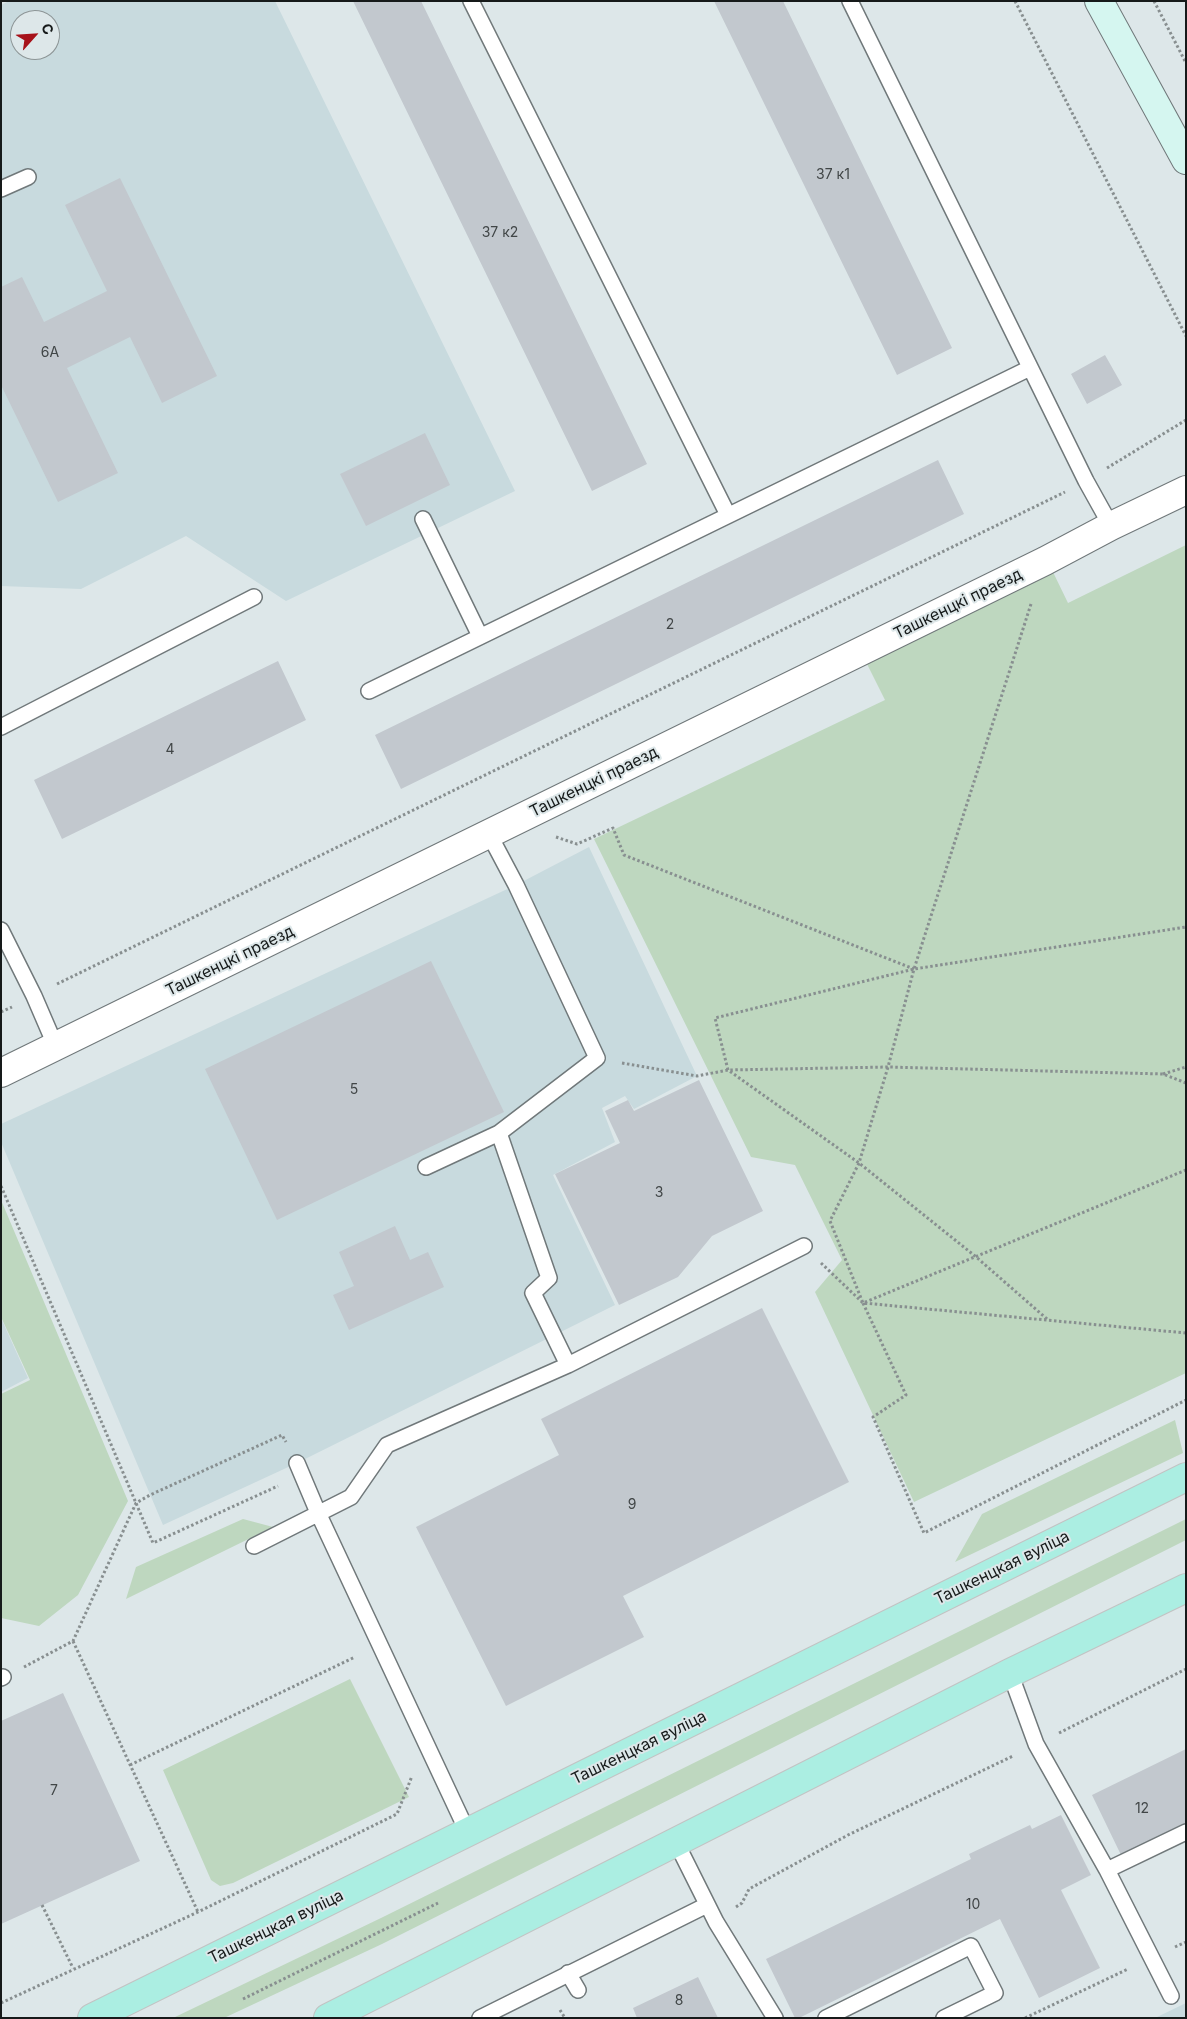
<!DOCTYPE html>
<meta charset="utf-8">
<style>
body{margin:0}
#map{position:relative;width:1187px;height:2019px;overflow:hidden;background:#dde7e9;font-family:Inter,sans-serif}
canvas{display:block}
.frame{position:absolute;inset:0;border:2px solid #161a1a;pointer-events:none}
.north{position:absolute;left:10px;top:10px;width:50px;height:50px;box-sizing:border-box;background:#dde7e9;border:1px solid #8d9596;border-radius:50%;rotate:64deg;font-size:14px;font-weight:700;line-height:20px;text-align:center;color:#161a1a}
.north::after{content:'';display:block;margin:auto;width:18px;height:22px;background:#a7121a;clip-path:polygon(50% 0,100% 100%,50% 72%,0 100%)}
</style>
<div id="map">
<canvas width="1187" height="2019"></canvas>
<div class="frame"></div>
<div class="north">С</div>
</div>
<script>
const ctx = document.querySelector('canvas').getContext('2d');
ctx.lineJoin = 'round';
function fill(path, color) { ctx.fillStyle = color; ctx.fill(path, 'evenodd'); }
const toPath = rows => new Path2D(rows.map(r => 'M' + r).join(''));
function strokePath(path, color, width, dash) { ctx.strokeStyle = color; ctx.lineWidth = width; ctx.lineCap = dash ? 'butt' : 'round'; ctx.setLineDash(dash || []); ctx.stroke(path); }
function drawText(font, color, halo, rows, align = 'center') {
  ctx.font = font + ' Inter,sans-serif'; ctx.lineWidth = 4; ctx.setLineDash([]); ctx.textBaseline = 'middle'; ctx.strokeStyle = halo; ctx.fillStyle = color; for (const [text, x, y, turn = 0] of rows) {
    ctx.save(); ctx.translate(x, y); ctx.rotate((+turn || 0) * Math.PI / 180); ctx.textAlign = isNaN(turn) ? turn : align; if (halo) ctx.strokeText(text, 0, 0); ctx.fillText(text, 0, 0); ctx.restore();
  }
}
fill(toPath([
 [9,1,275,1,515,491,286,601,186,536,81,589,1,586,1,5],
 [20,20,50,20,50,50,20,50],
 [589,847,697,1076,634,1109,625,1096,602,1108,615,1142,553,1175,615,1305,297,1463,163,1525,1,1142,1,1124,516,885],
 [1,1318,28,1378,1,1392],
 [1186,2003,1186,2018,1155,2018]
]), '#c8dade');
fill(toPath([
 [1186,545,1186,1373,914,1502,815,1292,842,1260,795,1165,751,1157,594,839,885,700,867,664,1052,570,1068,603],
 [1,1200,128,1501,78,1595,39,1626,1,1618,1,1394,30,1380,1,1317],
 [1175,1420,1183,1453,955,1562,982,1514],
 [243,1519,273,1527,126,1599,136,1567],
 [1186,1519,1186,1540,382,1944,224,2018,173,2018,381,1918],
 [350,1679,409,1797,233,1883,220,1886,211,1880,163,1770]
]), '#bed7bf');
fill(toPath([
 [353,1,421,1,647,464,592,491],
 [714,1,783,1,952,348,897,375],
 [120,178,217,376,162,403,130,337,67,368,118,473,58,502,1,385,1,287,22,277,44,322,107,291,65,205],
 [1105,355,1122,385,1087,404,1071,374],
 [425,433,450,485,366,526,340,474],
 [938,460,964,514,401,789,375,735],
 [278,661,306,720,62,839,34,780],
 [431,961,504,1112,277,1220,205,1069],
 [699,1080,763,1211,712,1236,678,1277,619,1305,555,1174,620,1143,605,1111,628,1100,634,1111],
 [395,1226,410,1260,428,1252,444,1287,349,1330,333,1295,354,1286,339,1252],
 [762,1308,849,1482,623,1596,644,1637,506,1706,416,1527,559,1455,541,1419],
 [63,1693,140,1861,1,1924,1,1721],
 [1186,1749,1186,1824,1121,1855,1092,1795],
 [1061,1815,1091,1875,1061,1890,1100,1968,1039,1998,1000,1919,799,2018,795,2018,766,1959,971,1859,969,1854,1030,1825,1032,1829],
 [698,1977,718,2018,637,2018,633,2008]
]), '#c2c8ce');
const lane = toPath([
 [471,1,728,515],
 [850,1,1086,481,1111,526],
 [1,189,28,177],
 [423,519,480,636],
 [369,691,1030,368],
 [1,727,254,597],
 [489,834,516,885,597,1058,499,1133,549,1278,533,1293,568,1365],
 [1,930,34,996,56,1047],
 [426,1167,499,1133],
 [297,1463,319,1515,468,1833],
 [254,1546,351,1497,387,1445,568,1365,804,1246],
 [1010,1673,1036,1744,1107,1870,1171,1996],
 [1,1678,3,1677],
 [676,1842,716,1922,775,2018],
 [1107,1870,1186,1832],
 [568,1973,578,1990],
 [480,2018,707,1905],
 [826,2018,971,1946,995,1993,944,2018]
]);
const street = toPath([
 [1,1073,1045,561,1111,526,1186,490]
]);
const secondary = toPath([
 [1099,1,1186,160]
]);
const primary = toPath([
 [92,2018,1186,1477],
 [328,2018,1010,1673,1186,1588]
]);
strokePath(lane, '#70787a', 18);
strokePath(street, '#70787a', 30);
strokePath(secondary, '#70787a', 30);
strokePath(primary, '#c2c3c3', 30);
strokePath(toPath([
 [1015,1,1186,336],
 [1154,1,1186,63],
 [1107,468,1186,420],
 [1031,604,914,969,888,1067,859,1163,830,1221,863,1303,1186,1333],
 [556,837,577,844,613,828,624,855,914,969],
 [57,984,1065,492],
 [1,1012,12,1007],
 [622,1063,697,1076,728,1070,888,1067,1163,1074,1186,1083],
 [1163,1074,1186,1067],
 [1,1186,153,1543,278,1486],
 [821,1263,863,1303,1186,1170],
 [863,1303,906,1395,873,1417,924,1533,1186,1400],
 [1047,1319,975,1256,859,1163,728,1070,715,1018,914,969,1186,927],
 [73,1641,198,1912],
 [24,1667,73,1641,136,1503,150,1495,282,1435,286,1442],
 [1059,1733,1186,1669],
 [130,1765,355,1657],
 [42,1905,73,1968],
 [736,1907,742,1903,749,1889,848,1835,1013,1756],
 [1175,1947,1186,1942],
 [243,1999,438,1903],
 [1,2003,198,1912,397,1814,412,1776],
 [560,2010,565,2018],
 [1025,2018,1128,1969]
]), '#888f90', 3, [2.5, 2.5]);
strokePath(lane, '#fff', 15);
strokePath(street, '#fff', 28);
strokePath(secondary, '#d5f6f0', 28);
strokePath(primary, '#abeee2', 28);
drawText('14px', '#414647', null, [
 ["37 к1",833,175],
 ["37 к2",500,233],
 ["6А",50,353],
 ["2",670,625],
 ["4",170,750],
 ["5",354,1090],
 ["3",659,1193],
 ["9",632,1505],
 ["7",54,1791],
 ["12",1142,1809],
 ["10",973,1905],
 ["8",679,2001]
]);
drawText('16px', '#161a1a', '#dde7e9', [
 ["Ташкенцкі праезд",958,604,-26],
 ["Ташкенцкі праезд",594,782,-26],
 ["Ташкенцкі праезд",230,961,-26],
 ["Ташкенцкая вуліца",1002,1568,-26],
 ["Ташкенцкая вуліца",639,1748,-26],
 ["Ташкенцкая вуліца",276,1927,-26]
]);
</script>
